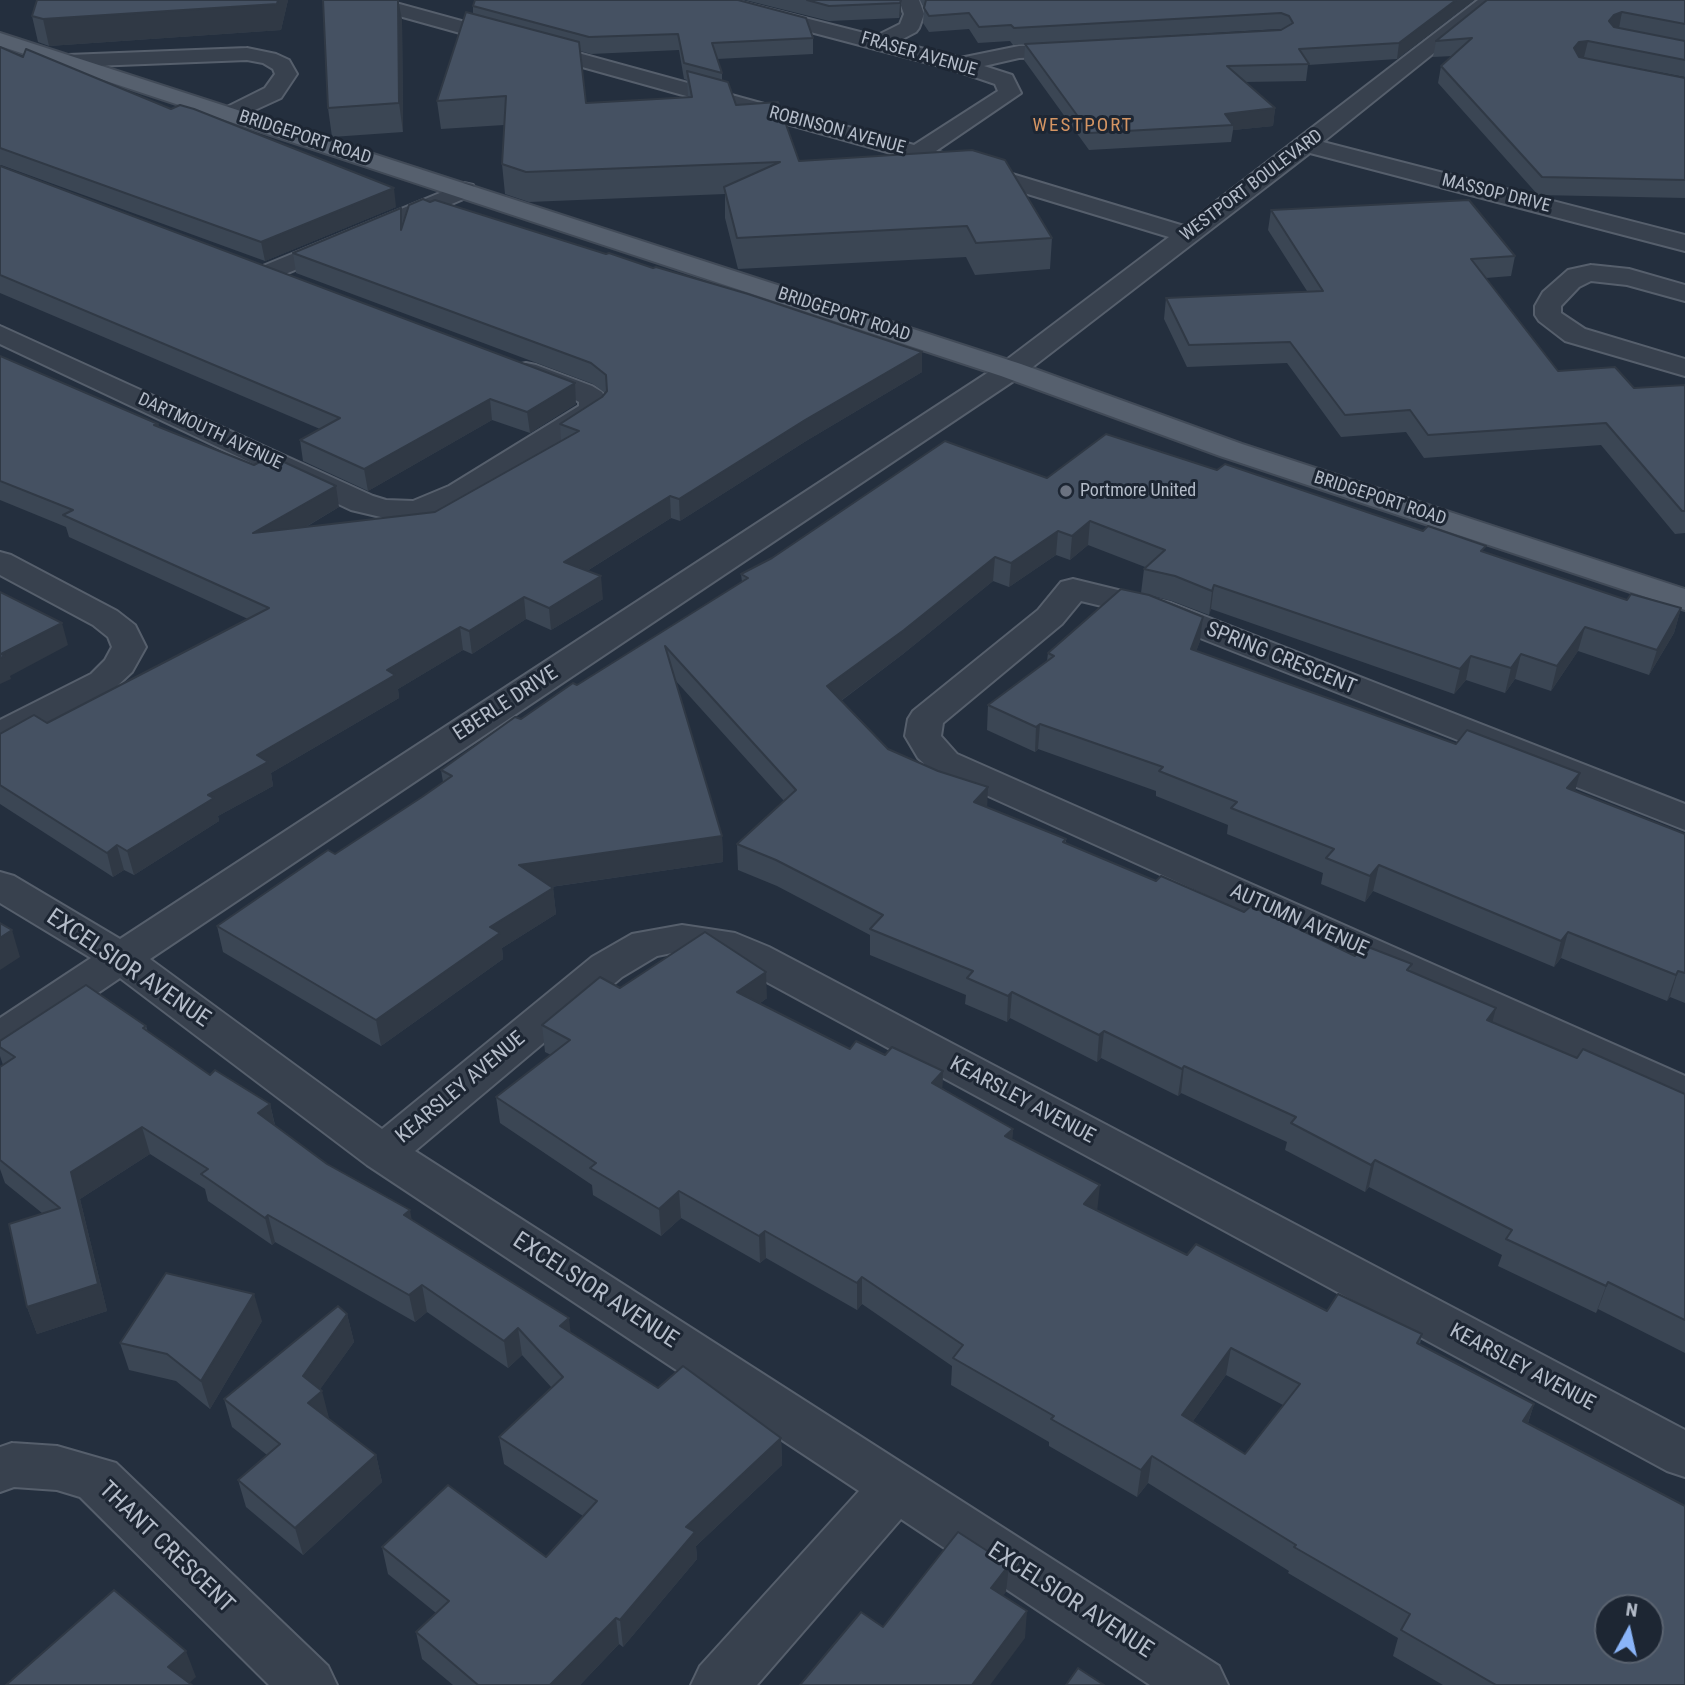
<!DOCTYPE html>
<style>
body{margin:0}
#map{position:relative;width:1685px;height:1685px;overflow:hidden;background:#242f3e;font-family:"Roboto Condensed",sans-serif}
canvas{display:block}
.north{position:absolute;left:1594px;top:1594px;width:70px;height:70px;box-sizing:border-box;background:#1d2633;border:2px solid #59626f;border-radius:50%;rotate:8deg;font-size:19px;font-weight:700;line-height:28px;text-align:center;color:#b4bcc9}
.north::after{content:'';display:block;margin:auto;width:24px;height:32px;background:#8ab4f8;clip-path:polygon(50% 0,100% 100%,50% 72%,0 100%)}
</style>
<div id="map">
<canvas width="1685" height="1685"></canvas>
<div class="north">N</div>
</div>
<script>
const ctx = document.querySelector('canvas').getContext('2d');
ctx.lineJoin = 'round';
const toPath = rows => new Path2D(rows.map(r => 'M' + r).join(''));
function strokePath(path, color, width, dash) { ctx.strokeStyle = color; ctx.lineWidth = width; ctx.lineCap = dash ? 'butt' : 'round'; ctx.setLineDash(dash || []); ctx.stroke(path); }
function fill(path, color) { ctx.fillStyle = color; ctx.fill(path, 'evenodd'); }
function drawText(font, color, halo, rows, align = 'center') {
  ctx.font = font + ' "Roboto Condensed",sans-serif'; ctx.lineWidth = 6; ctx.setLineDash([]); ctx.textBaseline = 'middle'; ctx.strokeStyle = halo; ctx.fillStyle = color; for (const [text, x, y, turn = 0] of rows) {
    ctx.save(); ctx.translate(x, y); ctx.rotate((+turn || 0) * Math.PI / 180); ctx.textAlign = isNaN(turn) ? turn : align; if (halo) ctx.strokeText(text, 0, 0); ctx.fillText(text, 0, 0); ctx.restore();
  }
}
const minor = toPath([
 [353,0,385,0,914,145,998,91,995,84,951,69,704,4,701,0,734,0,876,36,900,24,904,14,899,0,919,0,924,14,919,28,916,32,897,42,960,58,1019,46,1078,44,1085,46,1088,50,1085,54,1078,56,1019,58,984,66,1012,75,1021,93,936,151,1184,226,1478,0,1500,0,1323,142,1685,235,1685,251,1310,153,1021,376,150,959,382,1129,592,957,632,934,682,925,735,933,769,947,1685,1430,1685,1477,1667,1471,739,967,714,956,682,951,657,956,622,977,415,1151,1219,1666,1228,1685,1150,1685,901,1519,757,1685,691,1685,700,1666,859,1491,367,1165,120,978,15,1049,0,1053,0,1018,91,958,0,903,0,872,14,876,120,939,1001,364,1169,237,909,158,356,4,353,0],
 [247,48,276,54,289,60,297,74,281,98,231,121,223,119,220,114,223,109,265,88,275,74,273,69,263,63,247,60,68,67,61,65,57,61,61,57,68,55,247,48],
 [464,183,473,185,476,190,473,195,276,278,267,281,258,278,254,273,258,268,464,183],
 [1591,265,1629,269,1685,285,1685,301,1627,285,1591,281,1579,287,1561,306,1561,313,1585,329,1685,359,1685,376,1565,341,1539,321,1535,315,1535,306,1543,292,1568,270,1591,265],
 [0,326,373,496,386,500,413,501,449,486,579,406,579,402,572,398,516,377,512,371,516,365,526,363,536,365,592,386,602,392,608,404,602,416,471,500,448,511,413,519,385,518,351,510,0,344,0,326],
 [0,552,11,555,117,611,135,625,146,647,132,672,115,688,13,742,0,745,0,720,91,674,105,660,112,647,108,637,93,625,0,575,0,552],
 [1073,579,1171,603,1685,804,1685,830,1147,617,1081,601,1062,624,943,723,941,736,957,754,1685,1076,1685,1110,1669,1105,931,770,918,758,905,736,908,719,913,711,1038,610,1061,582,1073,579],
 [12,1443,57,1446,116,1463,328,1666,337,1685,269,1685,80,1497,57,1490,14,1487,0,1492,0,1447,12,1443]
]);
const major = toPath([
 [0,33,1021,364,1242,444,1685,589,1685,610,1220,456,1001,376,0,46,0,33]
]);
strokePath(minor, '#565f6c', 4);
strokePath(major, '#414a57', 4);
fill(minor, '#38414e');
fill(major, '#56606e');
fill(toPath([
 [37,0,288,0,281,30,49,46,38,42,32,16],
 [745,0,901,0,901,14,899,18,829,21],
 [920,0,1474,0,1397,59,1308,65,1306,81,1245,82,1275,108,1273,126,1233,130,1231,142,1089,150,1024,60,1025,44,1282,30,1279,29,1013,45,1010,41,978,43,969,29,929,32,923,23,924,8],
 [1685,0,1685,77,1582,58,1685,78,1685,198,1538,195,1438,83,1441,66,1453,56,1433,57,1436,41],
 [473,6,813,38,813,54,717,59,722,73,722,81,736,105,799,161,1052,238,1050,269,975,275,966,257,738,269,725,218,725,194,529,202,505,194,502,164,504,125,441,129,437,101,473,14],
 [679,50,684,79,687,80,688,97,586,103,580,51,591,54],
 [402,19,403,132,332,137,328,108],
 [0,47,23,57,396,207,265,261,1,165,0,165],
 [0,166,576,404,530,433,492,420,368,491,303,461,300,440,320,429,0,293],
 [430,202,653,268,922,352,922,372,806,441,680,521,671,518,587,571,603,599,551,630,526,619,472,654,463,650,398,689,399,698,271,773,273,786,218,816,219,821,134,875,124,870,113,877,0,804,0,734,47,723,248,619,69,537,66,527,0,500,0,356,158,424,159,427,339,507,306,527,435,512,561,441,560,424,602,397,605,393,593,384,296,273,293,253,401,208,403,224],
 [1271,210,1515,256,1511,276,1486,278,1558,371,1634,388,1685,385,1685,533,1675,534,1601,445,1424,458,1406,432,1341,437,1287,363,1187,367,1164,319,1166,298,1307,291,1268,230],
 [1217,470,1484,552,1627,600,1681,608,1674,633,1649,675,1578,651,1551,691,1515,679,1505,693,1466,680,1454,694,1211,609,1209,615,1172,601,1141,593,1144,569,1145,567,1088,545,1070,560,1056,555,1009,587,993,581,903,654,841,701,888,749,987,807,1066,839,1066,843,1156,881,1244,912,1355,956,1412,964,1410,971,1492,1023,1577,1058,1685,1094,1685,1353,1598,1309,1596,1313,1498,1266,1502,1255,1369,1187,1365,1192,1285,1150,1287,1142,1181,1093,1178,1096,1101,1058,1097,1062,1010,1018,1007,1022,965,1004,966,995,870,955,870,935,777,886,738,870,737,844,784,801,675,680,722,836,723,862,551,887,553,888,556,914,502,948,503,959,381,1046,223,952,217,926,335,854,422,797,443,782,441,770,742,582,741,574,1047,478],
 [1203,617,1200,641,1196,651,1456,744,1580,773,1575,791,1685,834,1685,1003,1670,997,1667,1001,1561,958,1554,967,1373,891,1365,902,1321,884,1323,873,1227,834,1228,825,1156,796,1156,791,1038,749,1035,752,987,730,988,705,1047,661,1048,653],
 [620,988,767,998,759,1004,850,1049,885,1055,943,1071,942,1088,1013,1129,1012,1139,1097,1211,1187,1255,1327,1311,1422,1334,1420,1344,1534,1404,1528,1423,1685,1685,1443,1685,1393,1656,1398,1638,1288,1573,1289,1571,1148,1483,1137,1497,1049,1446,1049,1442,951,1385,952,1366,862,1304,857,1310,766,1258,760,1263,681,1218,661,1236,593,1195,592,1185,500,1123,496,1097,551,1055,545,1052,542,1025],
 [1226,1375,1283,1405,1245,1454,1193,1421],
 [146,1026,148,1032,210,1075,270,1104,275,1125,327,1164,411,1219,571,1333,658,1388,781,1438,782,1465,696,1546,697,1559,623,1647,619,1644,580,1685,453,1685,422,1659,416,1632,436,1613,388,1574,382,1547,546,1557,583,1516,504,1464,499,1437,552,1388,522,1355,508,1368,427,1312,415,1322,275,1242,272,1245,208,1201,205,1189,150,1154,80,1199,107,1311,37,1334,27,1307,42,1213,5,1183,0,1169,0,1067,3,1065,0,1056,0,1041],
 [347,1314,354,1342,320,1389,329,1419,376,1455,382,1482,303,1555,246,1507,238,1480,267,1455,232,1427,224,1399],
 [262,1321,210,1409,176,1381,129,1370,120,1343]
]), '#3b4654');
fill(toPath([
 [278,0,288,0,281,30,49,46,43,19],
 [398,0,402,19,403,132,399,103],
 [901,0,901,14,899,18,900,3],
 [1456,0,1474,0,1397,59,1399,43],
 [1622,12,1619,28,1610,30,1609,21,1614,15],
 [1588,41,1584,57,1576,58,1574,48,1579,42],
 [1275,108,1273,126,1233,130,1233,125,1225,114],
 [394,188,396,207,265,261,261,242],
 [922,352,922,372,806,441,680,521,679,499,805,420],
 [575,383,576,404,530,433,527,412],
 [490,399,492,420,368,491,364,469],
 [336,486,339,507,258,555,253,533],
 [670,496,671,518,566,584,564,562],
 [1090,521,1088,545,1070,560,1072,536],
 [1058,531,1056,555,1009,587,1011,563],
 [995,557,993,581,903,654,827,711,827,686],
 [601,576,603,599,551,630,549,608],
 [1214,585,1211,609,1209,615,1212,591],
 [524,597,526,619,472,654,469,631],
 [1681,608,1674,633,1649,675,1657,650],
 [1203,617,1200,641,1188,674,1191,649],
 [62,623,68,645,10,676,11,679,0,684,0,658,1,654],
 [460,627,463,650,398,689,399,698,271,773,273,786,218,816,219,821,134,875,127,851,208,795,257,755,387,670],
 [1585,627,1578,651,1551,691,1557,666],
 [1521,654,1515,679,1505,693,1511,668],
 [1471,656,1466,680,1454,694,1460,669],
 [1040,724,1038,749,1035,752,1036,727],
 [1580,773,1573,798,1567,788],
 [988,787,987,813,974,802],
 [722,836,723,862,522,891,519,865],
 [117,845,124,870,113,877,107,853],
 [1379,865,1373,891,1365,902,1370,876],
 [553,888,556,914,502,948,503,959,381,1046,376,1020,490,927],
 [12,930,20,957,0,970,0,938],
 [1568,932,1561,958,1554,967,1561,941],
 [1678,971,1670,997,1667,1001,1676,975],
 [766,972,767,998,738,1019,737,992],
 [1012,992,1010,1018,1007,1022,1008,996],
 [1496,1008,1489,1035,1487,1020],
 [1104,1031,1101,1058,1097,1062,1099,1035],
 [1184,1066,1181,1093,1178,1096,1182,1069],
 [943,1071,942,1098,932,1083],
 [270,1104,276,1131,258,1113],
 [142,1127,150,1154,80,1199,107,1311,37,1334,27,1307,71,1172],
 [1013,1129,1011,1156,1005,1136],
 [1375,1160,1369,1187,1365,1192,1371,1165],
 [1100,1185,1097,1212,1084,1204],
 [679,1191,681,1218,661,1236,659,1209],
 [410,1210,415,1237,404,1215],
 [268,1215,275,1242,272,1245,265,1218],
 [765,1231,766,1258,760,1263,759,1236],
 [862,1277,862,1304,857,1310,857,1283],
 [1608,1282,1598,1309,1596,1313,1606,1286],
 [422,1285,427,1312,415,1322,409,1295],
 [254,1294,262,1321,210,1409,201,1381],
 [347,1314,354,1342,314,1398,322,1391,329,1418,315,1430,303,1376],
 [569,1318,572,1345,560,1326],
 [518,1328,522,1355,508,1368,504,1341],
 [1231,1348,1226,1375,1178,1442,1182,1415],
 [1534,1404,1525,1431,1523,1421],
 [781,1438,782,1465,696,1546,697,1559,623,1647,620,1620,686,1527],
 [376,1455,382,1482,303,1555,295,1528],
 [1152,1456,1148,1483,1137,1497,1141,1470],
 [1009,1565,1006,1592,989,1615,991,1588],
 [1027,1611,1025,1638,990,1685,972,1685],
 [616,1618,619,1644,580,1685,550,1685],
 [186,1651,196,1677,187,1685,168,1667]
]), '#303945');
const building = toPath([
 [37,0,278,0,277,4,43,19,32,16,37,0],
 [323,0,398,0,399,103,328,108,323,0],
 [475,0,738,0,806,18,813,38,712,43,722,73,684,63,678,34,589,37,473,6,475,0],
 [807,0,901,0,900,3,829,6,807,0],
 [926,0,1456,0,1399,43,1299,49,1309,64,1227,66,1275,108,1225,114,1233,125,1090,133,1025,44,1281,30,1293,23,1289,16,1281,13,1014,28,1011,25,979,27,969,13,929,16,924,8,926,0],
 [1487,0,1685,0,1685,24,1622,12,1614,15,1609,21,1614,27,1685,41,1685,60,1588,41,1579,42,1574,48,1579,57,1685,78,1685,180,1542,177,1441,66,1472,38,1436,41,1487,0],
 [466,12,579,42,586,103,692,97,687,71,728,82,736,105,778,102,799,161,972,150,1005,160,1052,238,976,243,967,226,737,238,724,187,780,162,526,172,502,164,506,96,437,101,466,12],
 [0,47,23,57,26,49,171,109,180,105,194,109,394,188,261,242,0,148,0,47],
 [0,166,575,383,527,412,490,399,364,469,300,440,340,418,0,275,0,166],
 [423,199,430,202,435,200,606,254,609,253,653,268,656,267,748,294,922,352,805,420,679,499,670,496,564,562,601,576,549,608,524,597,469,631,460,627,387,670,395,675,257,755,268,762,208,795,214,798,127,851,117,845,107,853,0,785,0,734,34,715,47,723,269,608,63,515,73,510,0,481,0,356,158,424,154,425,254,465,271,456,336,486,253,533,435,512,579,431,560,424,602,397,607,391,606,375,591,363,293,253,401,208,401,230,409,205,423,199],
 [1469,200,1515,256,1471,259,1558,371,1615,367,1634,388,1685,385,1685,511,1682,511,1606,423,1428,435,1410,410,1345,415,1290,342,1189,345,1166,298,1323,291,1271,210,1469,200],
 [1106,434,1217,470,1225,464,1423,531,1428,526,1486,546,1481,551,1627,600,1631,594,1681,608,1657,650,1585,627,1557,666,1521,654,1511,668,1471,656,1460,669,1214,585,1212,591,1175,576,1144,569,1165,550,1090,521,1072,536,1058,531,1011,563,995,557,904,630,827,686,888,749,938,771,988,787,974,802,1066,839,1063,842,1156,881,1161,876,1244,912,1251,906,1355,956,1363,945,1412,964,1407,970,1496,1008,1487,1020,1577,1058,1583,1049,1685,1094,1685,1320,1608,1282,1606,1286,1506,1239,1512,1230,1375,1160,1371,1165,1291,1123,1296,1117,1184,1066,1182,1069,1104,1031,1099,1035,1012,992,1008,996,967,978,973,971,870,929,883,915,776,860,737,844,796,790,665,646,722,836,519,865,553,888,490,927,500,933,376,1020,217,926,328,850,335,854,422,797,452,776,441,770,515,717,521,719,573,683,577,685,748,578,741,574,772,558,945,441,1047,478,1106,434],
 [1121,589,1149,595,1203,617,1191,649,1456,744,1467,730,1580,773,1567,788,1685,834,1685,973,1678,971,1676,975,1568,932,1561,941,1379,865,1370,876,1326,858,1334,849,1231,808,1237,802,1159,771,1163,767,1040,724,1036,727,988,705,1054,656,1048,653,1121,589],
 [0,592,62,623,1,654,5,656,0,658,0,592],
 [0,923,12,930,0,938,0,923],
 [705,932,766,972,737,992,850,1049,856,1041,885,1055,892,1047,943,1071,932,1083,1013,1129,1005,1136,1100,1185,1084,1204,1187,1255,1196,1244,1327,1311,1338,1294,1422,1334,1417,1343,1534,1404,1523,1421,1685,1506,1685,1685,1496,1685,1401,1630,1410,1614,1294,1547,1296,1545,1152,1456,1141,1470,1051,1419,1054,1416,953,1358,963,1345,862,1277,857,1283,765,1231,759,1236,679,1191,659,1209,590,1168,596,1163,496,1097,570,1040,542,1025,600,977,620,988,705,932],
 [1231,1348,1300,1384,1245,1454,1182,1415,1231,1348],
 [1608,1608,1650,1608,1650,1650,1608,1650,1608,1608],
 [86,985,146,1026,143,1028,210,1075,215,1070,270,1104,258,1113,327,1164,410,1210,404,1215,569,1318,560,1326,658,1388,683,1366,781,1438,686,1527,695,1532,620,1620,616,1618,550,1685,478,1685,416,1632,449,1601,382,1547,448,1485,546,1557,597,1501,499,1437,563,1377,518,1328,504,1341,422,1285,409,1295,268,1215,265,1218,201,1174,208,1169,142,1127,71,1172,98,1284,27,1307,9,1224,60,1208,0,1160,0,1067,15,1057,0,1047,0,1041,86,985],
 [166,1273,254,1294,201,1381,167,1354,120,1343,166,1273],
 [338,1306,347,1314,303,1376,322,1391,308,1403,376,1455,295,1528,238,1480,280,1444,224,1399,338,1306],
 [958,1532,1009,1565,991,1588,1027,1611,972,1685,800,1685,861,1612,883,1627,958,1532],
 [114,1590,186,1651,168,1667,192,1685,6,1685,114,1590],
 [1078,1668,1104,1685,1066,1685,1078,1668]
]);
fill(building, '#455162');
strokePath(building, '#303945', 2);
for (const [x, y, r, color] of [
 [1066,491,7,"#6b7280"]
]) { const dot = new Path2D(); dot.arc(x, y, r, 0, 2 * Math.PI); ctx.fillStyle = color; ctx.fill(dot); strokePath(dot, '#1d2633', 2.5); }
drawText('18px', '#b4bcc9', '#1d2633', [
 ["FRASER AVENUE",919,55,16],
 ["ROBINSON AVENUE",837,131,15],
 ["BRIDGEPORT ROAD",305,138,18],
 ["WESTPORT BOULEVARD",1252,186,-37],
 ["MASSOP DRIVE",1496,194,14],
 ["BRIDGEPORT ROAD",844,315,18],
 ["DARTMOUTH AVENUE",210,432,25],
 ["BRIDGEPORT ROAD",1380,499,18]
]);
drawText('18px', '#b4bcc9', '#1d2633', [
 ["Portmore United",1080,491]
], 'left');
ctx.letterSpacing = '2px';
drawText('19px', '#d59563', '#1d2633', [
 ["WESTPORT",1083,126]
]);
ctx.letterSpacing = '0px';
drawText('21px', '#b4bcc9', '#1d2633', [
 ["SPRING CRESCENT",1281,659,22],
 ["EBERLE DRIVE",506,704,-33],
 ["AUTUMN AVENUE",1299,921,24],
 ["KEARSLEY AVENUE",461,1088,-40],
 ["KEARSLEY AVENUE",1022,1101,28],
 ["KEARSLEY AVENUE",1522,1368,28]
]);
drawText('24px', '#b4bcc9', '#1d2633', [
 ["EXCELSIOR AVENUE",128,969,34],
 ["EXCELSIOR AVENUE",595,1291,33],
 ["THANT CRESCENT",166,1548,44],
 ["EXCELSIOR AVENUE",1070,1601,33]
]);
</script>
